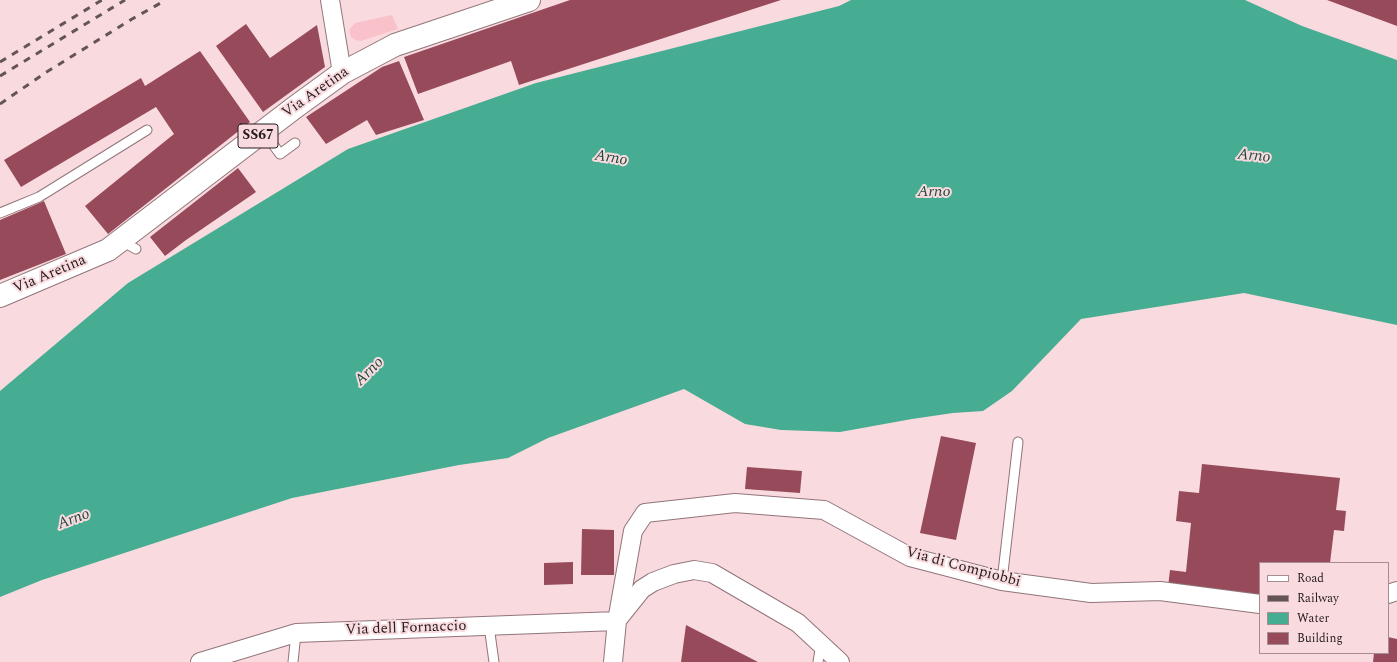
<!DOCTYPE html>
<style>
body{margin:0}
#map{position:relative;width:1397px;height:662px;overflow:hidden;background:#f9dbdf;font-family:Spectral,serif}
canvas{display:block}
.legend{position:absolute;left:1259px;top:562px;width:130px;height:92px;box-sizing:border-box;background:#f9dbdf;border:1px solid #a48e91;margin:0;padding:5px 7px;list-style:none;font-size:12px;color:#251b1c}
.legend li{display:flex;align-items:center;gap:8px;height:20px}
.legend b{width:20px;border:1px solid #a48e91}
</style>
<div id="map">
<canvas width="1397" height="662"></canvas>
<ul class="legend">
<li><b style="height:5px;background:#fff"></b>Road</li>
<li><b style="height:5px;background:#645456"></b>Railway</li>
<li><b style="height:11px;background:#46ac92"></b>Water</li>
<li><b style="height:11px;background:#974a5a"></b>Building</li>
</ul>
</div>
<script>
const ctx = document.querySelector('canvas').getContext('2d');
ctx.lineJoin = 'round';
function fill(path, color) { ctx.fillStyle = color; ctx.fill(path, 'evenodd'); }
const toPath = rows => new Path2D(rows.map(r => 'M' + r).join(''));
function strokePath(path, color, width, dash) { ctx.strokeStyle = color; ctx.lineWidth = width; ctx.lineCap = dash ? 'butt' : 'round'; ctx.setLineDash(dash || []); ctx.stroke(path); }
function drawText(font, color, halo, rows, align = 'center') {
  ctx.font = font + ' Spectral,serif'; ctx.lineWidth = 4; ctx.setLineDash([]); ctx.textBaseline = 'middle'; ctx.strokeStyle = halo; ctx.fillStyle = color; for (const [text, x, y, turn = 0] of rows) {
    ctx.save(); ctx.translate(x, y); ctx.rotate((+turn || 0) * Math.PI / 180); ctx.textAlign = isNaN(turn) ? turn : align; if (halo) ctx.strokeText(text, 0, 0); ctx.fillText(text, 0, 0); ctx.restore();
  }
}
fill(toPath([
 [392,15,398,29,361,41,355,40,351,37,349,30,355,23]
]), '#f9c2ca');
fill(toPath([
 [851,0,1245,0,1302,26,1397,60,1397,325,1244,293,1081,319,1012,391,983,411,953,413,912,419,840,432,781,430,745,424,684,389,548,438,508,458,459,465,292,498,42,580,0,597,0,391,128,283,348,149,536,83,839,6]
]), '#46ac92');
fill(toPath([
 [570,0,781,0,519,85,511,61,418,94,404,57],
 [1327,0,1397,0,1397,26],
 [246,24,270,58,317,25,325,67,263,112,216,46],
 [200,51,250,122,108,234,85,206,174,134,156,107,21,187,4,160,141,78,145,86],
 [399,61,424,120,376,135,367,120,326,144,306,117,382,67],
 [238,168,256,192,186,240,165,256,150,237],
 [44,201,66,254,0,280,0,220],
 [941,436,976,443,956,540,920,533],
 [1202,464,1340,478,1336,510,1346,511,1344,531,1334,530,1330,563,1260,563,1260,596,1168,587,1170,570,1186,572,1191,523,1176,521,1179,491,1199,493],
 [747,467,802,471,800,493,745,489],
 [582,529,614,530,614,575,581,575],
 [573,562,573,584,544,585,544,563],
 [686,625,758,662,681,662],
 [1388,637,1397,639,1397,662,1373,662,1374,653,1388,653]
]), '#974a5a');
const service = toPath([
 [264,132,280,154,295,143],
 [0,213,39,197,147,130],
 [121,241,136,249],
 [1002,581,1018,442],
 [489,626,494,662],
 [293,662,296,633],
 [818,662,821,644]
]);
const minor = toPath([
 [330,0,342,73],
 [1388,594,1397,591],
 [618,619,642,589,653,582,674,574,694,570,712,573,798,623,840,662],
 [200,662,296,633,617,621],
 [613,662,617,621,633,531,645,513,735,503,824,510,910,557,1002,581,1091,593,1160,591,1260,604]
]);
const primary = toPath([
 [0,296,108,250,294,108,342,73,395,45,529,0]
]);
strokePath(service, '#91757a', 11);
strokePath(minor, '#91757a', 20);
strokePath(primary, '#91757a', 24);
strokePath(service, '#fff', 9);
strokePath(minor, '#fff', 18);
strokePath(primary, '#fff', 22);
strokePath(toPath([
 [0,62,102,0],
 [0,76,125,0],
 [0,104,45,73,132,19,166,0]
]), '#645456', 3, [7, 7]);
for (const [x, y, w] of [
 [258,136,40]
]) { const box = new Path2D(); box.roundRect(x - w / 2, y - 12, w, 24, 3); ctx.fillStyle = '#f9dbdf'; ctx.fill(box); strokePath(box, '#251b1c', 1); }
drawText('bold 14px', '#251b1c', null, [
 ["SS67",258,136]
]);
drawText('15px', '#251b1c', '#f9dbdf', [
 ["Via Aretina",316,93,-35],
 ["Via Aretina",50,275,-23],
 ["Via di Compiobbi",963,568,15],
 ["Via dell Fornaccio",406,629,-2]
]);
drawText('italic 16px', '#1b483c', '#f9dbdf', [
 ["Arno",1254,157,6],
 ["Arno",611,159,9],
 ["Arno",934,193],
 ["Arno",370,372,-45],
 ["Arno",74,520,-21]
]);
</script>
